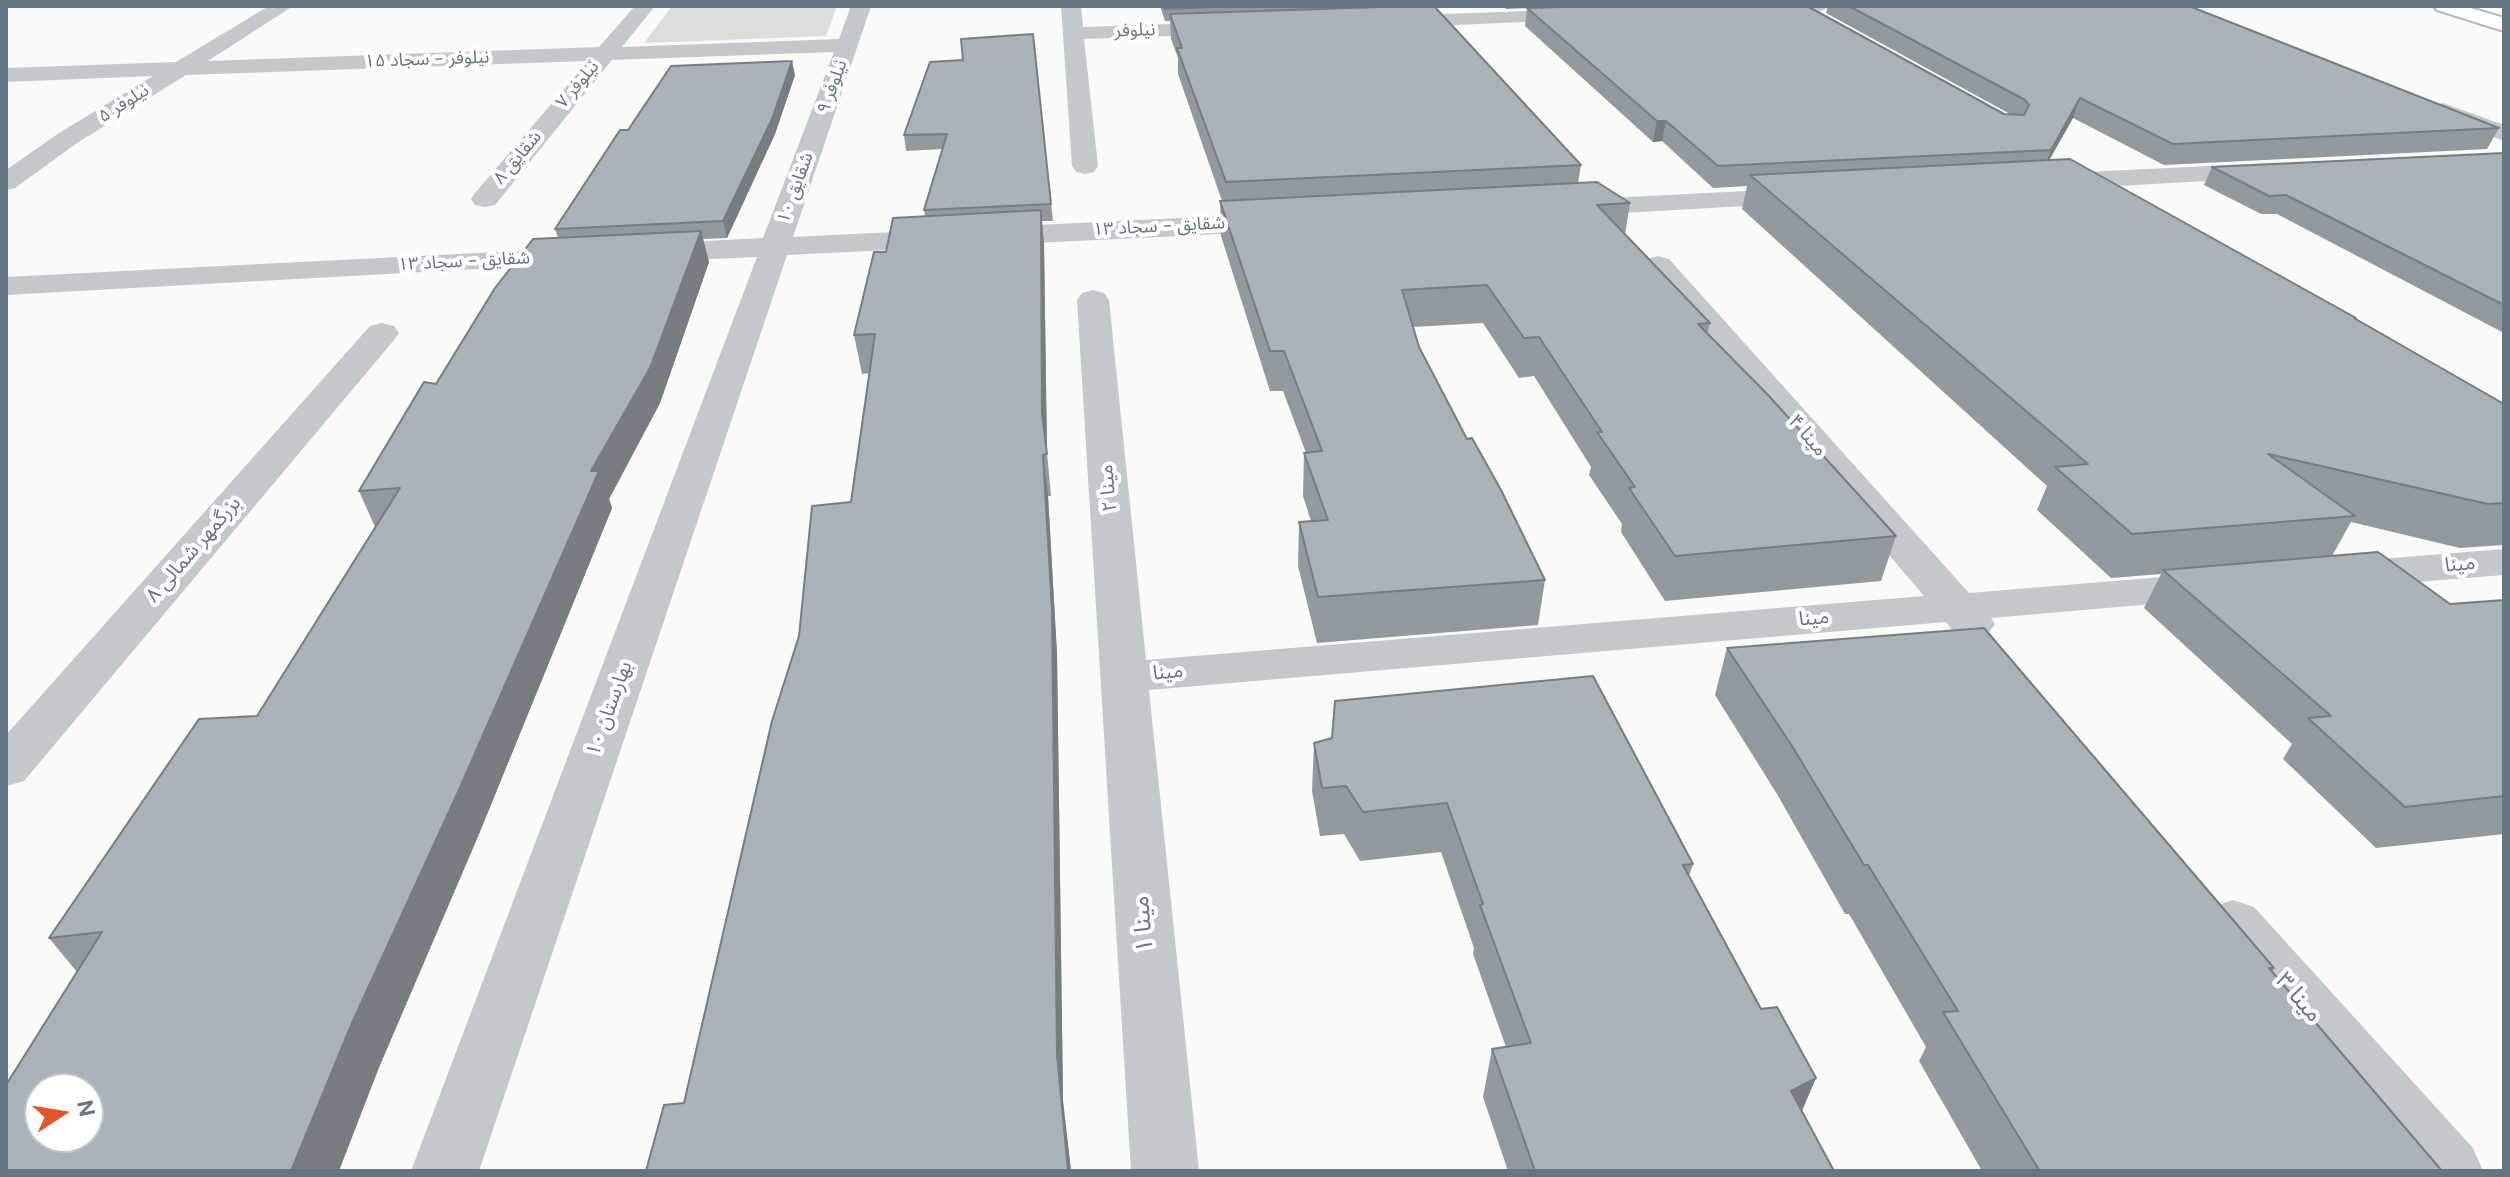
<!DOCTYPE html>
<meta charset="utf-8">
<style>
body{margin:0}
#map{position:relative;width:2510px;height:1177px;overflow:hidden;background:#fafaf8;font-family:"DM Sans",sans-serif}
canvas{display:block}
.frame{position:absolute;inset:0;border:8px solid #657683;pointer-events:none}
.north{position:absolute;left:24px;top:1073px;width:80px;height:80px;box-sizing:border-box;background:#fff;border:2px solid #c1c8cd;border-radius:50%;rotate:78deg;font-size:22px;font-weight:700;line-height:32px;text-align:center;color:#657683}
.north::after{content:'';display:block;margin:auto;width:28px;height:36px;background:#e4572e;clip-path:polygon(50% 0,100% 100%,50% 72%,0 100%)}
</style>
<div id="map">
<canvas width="2510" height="1177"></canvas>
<div class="frame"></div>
<div class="north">N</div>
</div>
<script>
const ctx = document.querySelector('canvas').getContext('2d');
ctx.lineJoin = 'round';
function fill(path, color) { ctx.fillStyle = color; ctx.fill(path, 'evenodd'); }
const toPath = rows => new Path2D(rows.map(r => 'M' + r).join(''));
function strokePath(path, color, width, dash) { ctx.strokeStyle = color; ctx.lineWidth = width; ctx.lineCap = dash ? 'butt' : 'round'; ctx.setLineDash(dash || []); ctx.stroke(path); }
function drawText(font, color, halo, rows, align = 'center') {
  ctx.font = font + ' "DM Sans","Noto Sans Arabic",sans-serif'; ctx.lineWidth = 8; ctx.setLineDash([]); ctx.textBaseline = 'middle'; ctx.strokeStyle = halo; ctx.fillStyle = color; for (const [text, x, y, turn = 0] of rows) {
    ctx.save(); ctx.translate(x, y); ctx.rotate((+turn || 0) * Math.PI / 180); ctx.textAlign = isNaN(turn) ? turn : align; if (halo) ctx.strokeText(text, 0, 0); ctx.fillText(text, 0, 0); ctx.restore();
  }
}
fill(toPath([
 [672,6,837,6,826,36,644,43]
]), '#dadfd7');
const major = toPath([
 [2434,6,2464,6,2504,18,2504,31,2437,10,2434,6]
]);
strokePath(major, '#b5babe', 4);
fill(toPath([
 [269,6,293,6,208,61,599,47,635,6,655,6,622,47,839,39,851,6,871,6,793,237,1282,213,1292,216,1296,222,1292,228,1282,231,787,255,479,1171,411,1171,757,257,648,262,637,259,633,253,637,247,648,244,763,238,834,52,612,60,495,205,485,207,475,205,471,199,475,193,588,61,186,75,77,143,15,188,6,190,6,170,59,133,153,76,6,82,6,68,176,62,269,6],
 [1061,6,1081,6,1083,27,1230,22,1240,28,1230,34,1084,39,1098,166,1094,172,1085,174,1076,172,1072,166,1061,6],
 [1739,6,1830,6,1820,12,1747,15,1740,13,1739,6],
 [1586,9,1596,15,1593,19,1387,28,1377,22,1387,16,1586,9],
 [2443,103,2504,125,2504,141,2435,115,2431,110,2435,105,2443,103],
 [2269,163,2278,165,2282,171,2278,177,2046,190,2037,188,2033,182,2037,176,2046,174,2269,163],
 [1805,188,1815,190,1819,196,1815,202,1570,216,1560,214,1556,208,1560,202,1570,200,1805,188],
 [575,248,586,251,590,257,586,263,6,295,6,277,575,248],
 [1658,256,1669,259,1969,593,2211,573,2227,577,2233,586,2227,595,2211,599,1991,618,1995,624,1988,634,1972,638,1956,634,1946,622,1149,690,1199,1171,1131,1171,1077,300,1082,293,1093,290,1104,293,1109,300,1146,660,1924,596,1647,271,1643,265,1647,259,1658,256],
 [382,323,394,326,399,333,394,340,24,781,6,786,6,735,370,326,382,323],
 [2504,549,2504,575,2343,588,2328,584,2321,575,2328,566,2343,562,2504,549],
 [2233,900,2254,907,2473,1148,2483,1171,2406,1171,2212,939,2204,923,2212,907,2233,900]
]), '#c3c8cc');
fill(major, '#fff');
fill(toPath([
 [1160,6,1434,6,1581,165,1578,183,1630,203,1625,235,1710,323,1707,334,1896,536,1881,581,1665,601,1621,532,1622,524,1589,475,1591,467,1534,376,1519,378,1483,323,1413,327,1419,347,1467,439,1545,580,1538,625,1317,643,1298,566,1299,522,1311,521,1303,496,1304,453,1306,453,1283,391,1270,391,1221,236,1220,201,1222,201,1178,74,1178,58,1171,39,1170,21,1165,21],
 [1503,6,1578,6,1506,9],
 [1828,6,2189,6,2499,128,2487,149,2164,165,2073,118,2049,160,2356,318,2356,319,2504,404,2504,545,2460,548,2351,522,2332,556,2450,604,2504,600,2504,834,2376,848,2283,759,2292,744,2144,608,2161,574,2111,578,2037,510,2047,486,1742,209,1747,186,1713,188,1662,141,1653,142,1525,26,1527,8,2004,114,2010,114,1826,13],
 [1033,34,1053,221,1042,221,1044,245,1047,453,1051,496,1048,496,1057,654,1063,1101,1071,1171,646,1171,684,1103,851,502,870,373,862,374,854,335,886,252,925,216,924,210,942,149,906,151,904,135,963,60],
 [795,75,775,134,727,238,703,239,709,262,660,403,609,499,612,508,479,834,380,1065,77,972,49,938,257,716,375,527,359,491,436,384,558,238,555,229],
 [2504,153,2504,333,2277,214,2261,214,2204,185,2212,167],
 [1727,648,2274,968,2272,972,2442,1171,1982,1171,1919,1061,1926,1047,1849,914,1845,914,1777,794,1715,695],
 [1314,743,1693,864,1689,876,1761,1009,1816,1078,1802,1111,1834,1171,1508,1171,1483,1097,1492,1049,1506,1047,1473,954,1474,948,1441,852,1360,861,1344,834,1320,836,1312,791]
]), '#929a9f');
fill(toPath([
 [792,61,795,75,775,134,727,238,723,221],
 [2080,98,2073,118,2043,171,2051,150],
 [1657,121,1666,121,1662,141,1653,142],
 [1041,210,1044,245,1047,454,1042,414],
 [701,231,709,262,660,403,609,499,612,508,479,834,380,1065,339,1171,291,1171,352,1023,591,471],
 [1043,455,1048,496,1057,654,1063,1101,1071,1171,1068,1171,1057,1054],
 [1816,1078,1795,1126,1791,1091]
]), '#777d82');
const building = toPath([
 [1163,6,1238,6,1164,9,1163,6],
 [1410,6,1434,6,1581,165,1226,182,1177,48,1182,48,1170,14,1410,6],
 [1594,6,1807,6,2004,114,2024,115,2029,105,2025,100,1849,6,2189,6,2499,128,2173,144,2080,98,2051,150,1718,166,1666,121,1657,121,1527,8,1594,6],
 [1033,34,1051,204,924,210,947,134,904,135,930,62,963,60,961,39,1033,34],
 [792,61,772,119,723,221,555,229,620,130,628,130,671,66,792,61],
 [2504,153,2504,305,2286,195,2269,196,2212,167,2504,153],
 [2070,159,2356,318,2354,318,2504,404,2504,503,2488,504,2268,454,2355,516,2132,534,2055,467,2088,464,1750,175,2070,159],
 [1597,182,1630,203,1597,205,1710,323,1698,324,1768,395,1896,536,1675,556,1629,488,1635,487,1597,432,1602,432,1539,337,1524,338,1487,285,1402,290,1419,347,1467,439,1472,438,1501,490,1545,580,1318,597,1299,522,1328,520,1304,453,1322,451,1284,351,1270,351,1220,201,1597,182],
 [1041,210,1042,414,1047,454,1043,455,1052,609,1057,1054,1068,1171,646,1171,664,1105,684,1103,772,721,799,636,812,506,851,502,875,334,854,335,874,252,886,252,893,218,1041,210],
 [701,231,650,368,591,471,599,471,458,792,352,1023,291,1171,6,1171,6,1085,102,932,49,938,199,719,257,716,400,488,359,491,424,382,436,384,495,288,533,239,701,231],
 [40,1089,88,1089,88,1137,40,1137,40,1089],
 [2378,552,2450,604,2504,600,2504,796,2405,807,2308,718,2331,716,2163,570,2378,552],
 [1984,628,2274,968,2269,968,2442,1171,2039,1170,1943,1012,1958,1011,1868,865,1864,865,1792,746,1727,648,1984,628],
 [1593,676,1693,864,1683,865,1761,1009,1777,1007,1816,1078,1791,1091,1834,1171,1535,1171,1492,1049,1531,1043,1480,905,1483,904,1447,803,1363,812,1346,786,1322,788,1314,743,1332,738,1335,701,1593,676]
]);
fill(building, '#aab3b9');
strokePath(building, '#777d82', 2);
drawText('18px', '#657683', '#fff', [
 ["نیلوفر",1135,31,-2],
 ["نیلوفر - سجاد ۱۵",427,60,-2],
 ["نیلوفر ۷",578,85,-50],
 ["نیلوفر ۹",833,87,-70],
 ["نیلوفر ۵",124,104,-32],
 ["شقایق ۸",518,158,-50],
 ["شقایق ۱۰",796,188,-70],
 ["شقایق - سجاد ۱۳",1159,227,-3],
 ["شقایق - سجاد ۱۳",464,262,-3]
]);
drawText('20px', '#657683', '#fff', [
 ["مینا ۴",1807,436,49],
 ["مینا ۲",1109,488,-95],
 ["بزرگمهر شمالی ۸",194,550,-49],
 ["مینا",2460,565,-5],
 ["مینا",1814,619,-5],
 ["مینا",1168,673,-5],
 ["بهارستان ۱۰",610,709,-70]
]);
drawText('24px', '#657683', '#fff', [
 ["مینا ۱",1144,924,-95],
 ["مینا ۳",2298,998,49]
]);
</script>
